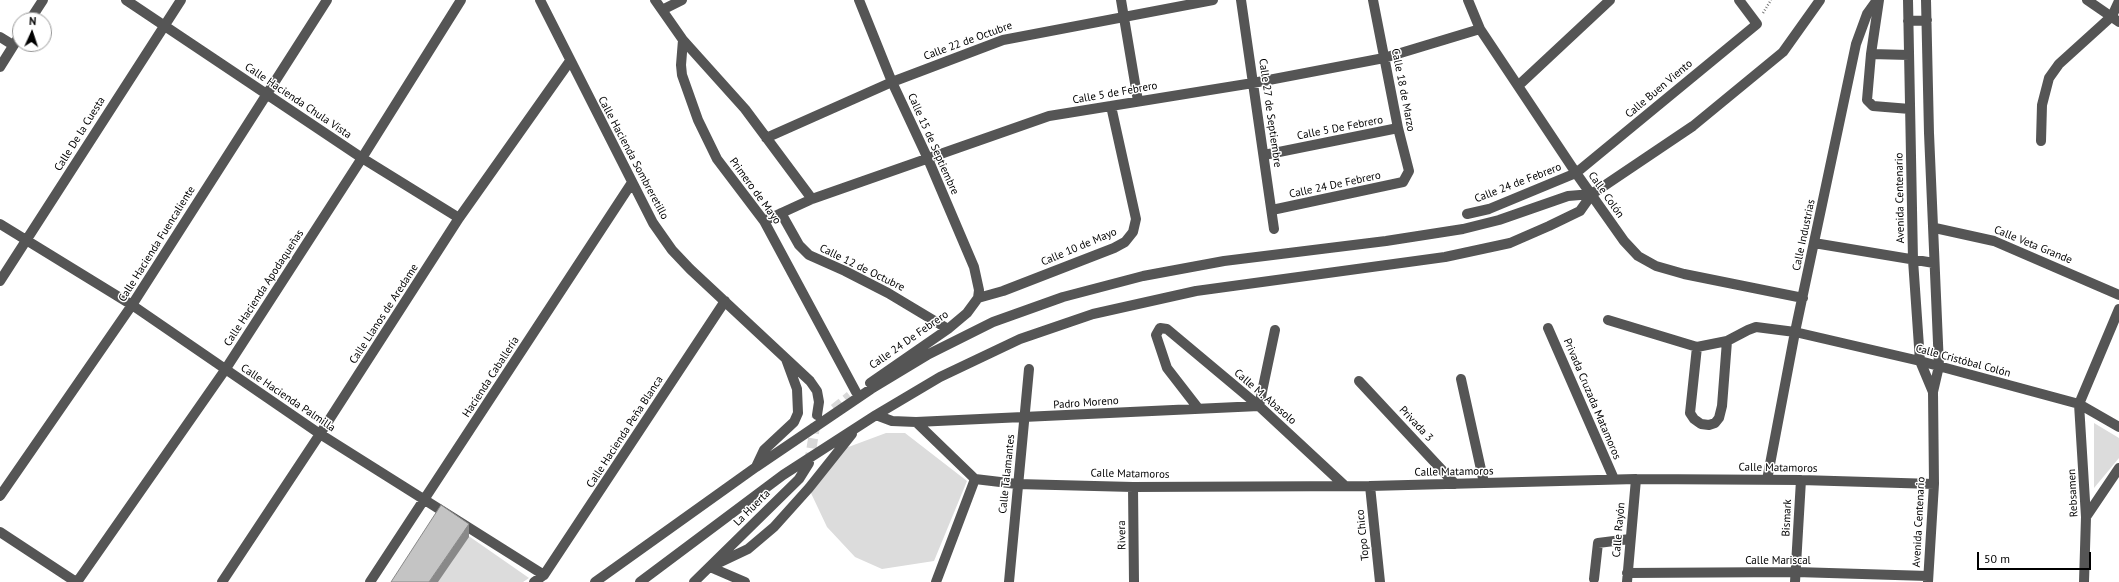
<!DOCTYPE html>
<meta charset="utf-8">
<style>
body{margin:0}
#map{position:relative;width:2119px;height:582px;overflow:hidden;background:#fff;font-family:"PT Sans",sans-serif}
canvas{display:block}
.north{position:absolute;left:12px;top:12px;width:40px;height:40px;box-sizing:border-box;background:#fff;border:1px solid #999;border-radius:50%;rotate:3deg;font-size:11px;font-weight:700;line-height:16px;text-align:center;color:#000}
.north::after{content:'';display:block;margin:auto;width:14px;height:18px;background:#000;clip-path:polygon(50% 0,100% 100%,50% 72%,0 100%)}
.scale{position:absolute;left:1977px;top:552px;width:114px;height:18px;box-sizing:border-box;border:2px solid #000;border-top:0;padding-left:5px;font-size:12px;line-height:14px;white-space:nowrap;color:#000;-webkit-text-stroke:3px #fff;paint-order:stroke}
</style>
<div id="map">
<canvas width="2119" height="582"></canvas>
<div class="north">N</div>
<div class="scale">50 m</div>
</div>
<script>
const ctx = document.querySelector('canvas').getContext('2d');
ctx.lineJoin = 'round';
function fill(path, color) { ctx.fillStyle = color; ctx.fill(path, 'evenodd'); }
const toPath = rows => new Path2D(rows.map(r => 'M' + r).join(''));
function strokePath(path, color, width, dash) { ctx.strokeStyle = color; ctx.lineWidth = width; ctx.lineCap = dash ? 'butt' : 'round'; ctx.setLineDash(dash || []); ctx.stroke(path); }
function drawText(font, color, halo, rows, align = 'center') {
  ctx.font = font + ' "PT Sans",sans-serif'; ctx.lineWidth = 3; ctx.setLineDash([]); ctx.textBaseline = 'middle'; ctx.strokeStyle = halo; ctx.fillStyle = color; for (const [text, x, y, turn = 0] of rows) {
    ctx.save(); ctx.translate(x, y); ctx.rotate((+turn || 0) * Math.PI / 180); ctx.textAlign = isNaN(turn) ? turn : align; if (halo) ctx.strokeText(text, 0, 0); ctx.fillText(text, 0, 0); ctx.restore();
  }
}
fill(toPath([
 [2094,423,2119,438,2119,458,2094,488],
 [886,433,905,433,967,481,934,561,882,569,855,557,827,527,810,491,835,452],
 [437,514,529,578,523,582,393,582]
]), '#dcdcdc');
strokePath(toPath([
 [834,409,850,396],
 [809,463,817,415]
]), '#d9d9d9', 10, [10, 5]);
strokePath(toPath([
 [1763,13,1771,0]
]), '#777', 2.5, [1, 2]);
strokePath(toPath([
 [126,0,362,158,459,218],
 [540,0,653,223,672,250,690,269,810,381,817,391,819,402,817,415],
 [655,0,683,40,681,65,682,75,698,120,717,159,764,221,856,392],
 [859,0,892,82,928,159,974,267,979,290,978,298,967,313,948,329,870,383],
 [1121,0,1138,101],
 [1241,0,1274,229],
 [1468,0,1480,29,1576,173,1624,241,1638,256,1656,266,1684,274,1803,298],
 [1879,0,1871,54,1867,100,1873,106,1910,109],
 [1908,0,1913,260,1920,361,1933,392],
 [1926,0,1929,133,1939,366,1933,392,1934,484,1928,582],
 [2087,0,2119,22],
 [662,10,682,0],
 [30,20,43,0],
 [1908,21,1927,20],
 [0,37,13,45],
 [683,40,745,109,812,199],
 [1871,54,1909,55],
 [0,67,20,35],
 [1519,85,1610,0],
 [766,138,892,82,1003,40,1213,0],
 [2041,141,2042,105,2049,78,2059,64,2112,16,2119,1],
 [1264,155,1398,128],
 [1272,210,1403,182,1409,171,1398,128,1373,0],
 [781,213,799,245,809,255,845,271,888,293,948,329],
 [1467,214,1489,209,1576,173,1757,24,1739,0],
 [764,221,812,199,1049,116,1253,83,1384,58,1480,29],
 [0,224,132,305,320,434,544,575],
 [1935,228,1994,241,2119,295],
 [1814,243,1934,263],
 [0,281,181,0],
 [978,298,1003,291,1114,248,1125,242,1133,232,1136,219,1111,106],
 [1608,320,1697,347,1727,341,1748,330,1756,327,1795,332,1920,361,2079,404,2119,427],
 [1548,328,1614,479],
 [1697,347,1690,413,1694,419,1701,424,1709,425,1715,423,1719,418,1722,406,1727,341],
 [1461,379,1484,483],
 [1359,381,1455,484],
 [1198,408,1167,368,1156,335,1160,328,1167,329,1259,406,1344,485],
 [876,415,892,421,916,422,1259,406,1275,330],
 [916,422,975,479],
 [756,467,764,450,794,422,798,413,797,389,786,359],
 [975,479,1017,484,1133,487,1370,486,1636,479,1801,480,1934,484],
 [1767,480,1795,332,1856,44,1867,14,1877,0],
 [1370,486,1380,582],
 [1133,487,1134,582],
 [0,496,132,305,327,0],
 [2086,517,2119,468],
 [0,532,76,582],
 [710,567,748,549,774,527,809,488,852,434],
 [710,567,745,582],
 [1627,573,1796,572,1928,576],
 [1594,579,1598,543,1630,539],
 [77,582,225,370,362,158,461,0],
 [222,582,320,434,459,218,570,61],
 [370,582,631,184],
 [534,582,544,575,725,301],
 [595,582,756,467,871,389,929,354,993,322,1063,297,1143,276,1224,261,1386,241,1463,229,1499,220,1568,196,1592,194],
 [640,582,783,475,876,415,940,377,1020,339,1093,314,1196,291,1445,257,1510,243,1549,226,1580,211,1592,194,1693,126,1783,52,1820,0],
 [694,582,799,479,809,463],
 [936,582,975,479],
 [1009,582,1029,369],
 [1627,582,1636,479],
 [1795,582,1801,480],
 [2084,582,2086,517,2079,404,2119,309]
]), '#555', 10);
fill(toPath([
 [469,524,469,537,438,582,429,582]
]), '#898989');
const building = toPath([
 [441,505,469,524,429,582,391,582,441,505]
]);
fill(building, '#c4c4c4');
strokePath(building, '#898989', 1);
drawText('11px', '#000', '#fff', [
 ["Calle 22 de Octubre",968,41,-20],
 ["Calle Buen Viento",1659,89,-40],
 ["Calle 18 de Marzo",1403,90,79],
 ["Calle 5 de Febrero",1115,93,-10],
 ["Calle Hacienda Chula Vista",298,101,34],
 ["Calle 27 de Septiembre",1270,113,82],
 ["Calle 5 De Febrero",1340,128,-11],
 ["Calle De la Cuesta",80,134,-58],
 ["Calle 15 de Septiembre",933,144,66],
 ["Calle Hacienda Sombreretillo",633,158,62],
 ["Calle 24 de Febrero",1518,183,-21],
 ["Calle 24 De Febrero",1335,185,-12],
 ["Primero de Mayo",755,191,54],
 ["Calle Colón",1606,195,55],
 ["Avenida Centenario",1900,198,-91],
 ["Calle Industrias",1804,235,-78],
 ["Calle Hacienda Fuencaliente",157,244,-58],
 ["Calle Veta Grande",2033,245,22],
 ["Calle 10 de Mayo",1079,247,-23],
 ["Calle 12 de Octubre",862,268,26],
 ["Calle Hacienda Apodaqueñas",264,288,-57],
 ["Calle Llanos de Aredame",384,314,-57],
 ["Calle 24 De Febrero",909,340,-35],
 ["Calle Cristóbal Colón",1963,361,15],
 ["Hacienda Caballería",491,377,-57],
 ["Calle M. Abasolo",1265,397,41],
 ["Calle Hacienda Palmilla",288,398,34],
 ["Privada Cruzada Matamoros",1592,399,67],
 ["Padro Moreno",1086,403,-4],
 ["Privada 3",1416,424,47],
 ["Calle Hacienda Peña Blanca",625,432,-57],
 ["Calle Matamoros",1778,468,1],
 ["Calle Matamoros",1454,472,-1],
 ["Calle Talamantes",1007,474,-84],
 ["Calle Matamoros",1130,474,1],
 ["Rebsamen",2073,493,-93],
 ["La Huerta",752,508,-45],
 ["Bismark",1787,518,-87],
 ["Avenida Centenario",1919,522,-87],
 ["Calle Rayón",1619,530,-85],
 ["Rivera",1122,535,-91],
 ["Topo Chico",1363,535,-96],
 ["Calle Mariscal",1778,561]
]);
</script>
